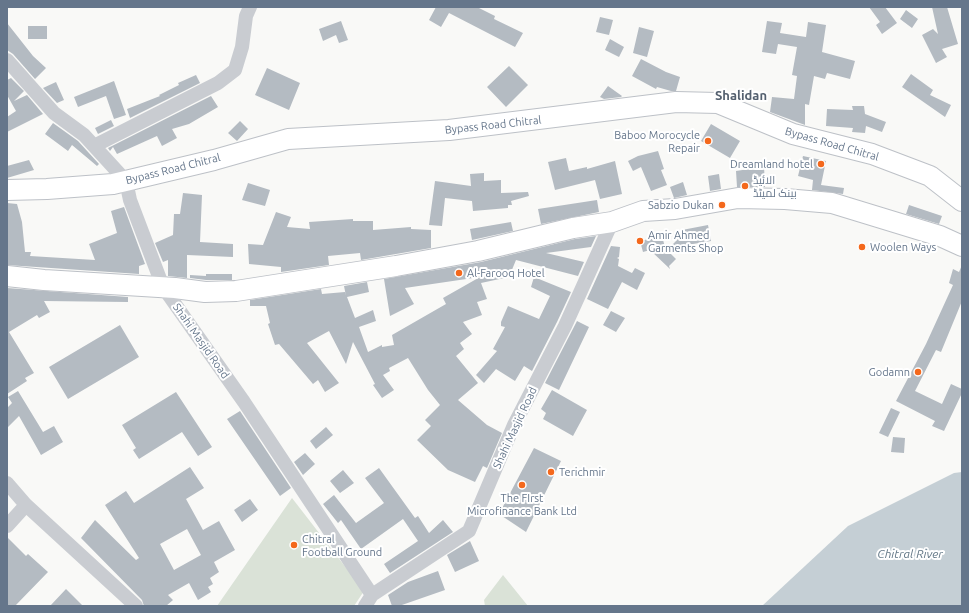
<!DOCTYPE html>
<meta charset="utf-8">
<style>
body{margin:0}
#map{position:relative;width:969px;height:613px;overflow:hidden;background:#f9f9f7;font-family:Ubuntu,sans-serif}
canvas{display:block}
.frame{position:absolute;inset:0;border:8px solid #65768b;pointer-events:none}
</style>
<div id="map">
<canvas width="969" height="613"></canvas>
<div class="frame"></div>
</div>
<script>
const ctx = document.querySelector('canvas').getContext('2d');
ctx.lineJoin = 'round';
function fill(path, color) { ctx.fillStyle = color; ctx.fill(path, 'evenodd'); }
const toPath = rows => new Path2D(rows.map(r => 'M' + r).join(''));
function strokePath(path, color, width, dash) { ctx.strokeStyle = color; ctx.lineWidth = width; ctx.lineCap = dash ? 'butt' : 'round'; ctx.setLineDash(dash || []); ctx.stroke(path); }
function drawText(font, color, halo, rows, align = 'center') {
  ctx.font = font + ' Ubuntu,Cairo,sans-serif'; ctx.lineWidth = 4; ctx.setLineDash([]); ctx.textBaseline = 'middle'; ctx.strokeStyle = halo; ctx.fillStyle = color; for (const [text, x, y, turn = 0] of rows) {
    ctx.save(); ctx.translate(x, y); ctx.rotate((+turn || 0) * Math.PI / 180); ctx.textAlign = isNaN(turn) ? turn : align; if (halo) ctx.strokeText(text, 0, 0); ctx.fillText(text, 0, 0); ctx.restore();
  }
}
fill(toPath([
 [292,498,364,591,354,606,217,606],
 [503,575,528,606,485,606,484,600]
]), '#dae2d7');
fill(toPath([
 [962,472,962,606,762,606,848,526,954,473]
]), '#c5cfd5');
fill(toPath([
 [436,7,477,7,495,16,494,19,523,33,515,47,449,13,441,27,429,20],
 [869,7,885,7,897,23,882,34,876,25,880,22],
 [932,7,947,7,958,44,942,49,947,57,936,63,922,35,933,29,938,34],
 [906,10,918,19,912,28,900,19],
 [600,17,613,20,609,35,596,32],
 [341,21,348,40,339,43,336,35,323,41,319,29],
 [767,21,782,23,780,33,806,37,808,22,826,25,822,52,855,61,850,79,827,73,825,79,814,76,809,105,805,104,805,125,770,112,772,97,794,99,797,76,792,75,797,47,778,44,776,54,762,52],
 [7,23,33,56,46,68,35,79,13,54,7,50],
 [28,26,47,26,47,39,28,39],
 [639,27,654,31,647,57,633,53],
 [610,39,624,47,619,57,605,50],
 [641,59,666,72,680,77,676,91,671,91,657,87,656,89,632,76],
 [509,66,528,85,506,107,487,87],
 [267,68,300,83,289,110,255,95],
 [911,74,933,90,930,95,951,105,945,117,902,87],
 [196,75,200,83,130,118,127,109,160,96,159,95,179,85,178,83],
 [11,78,24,91,14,101,27,95,43,114,7,132,7,117,16,111,7,95,7,80],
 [114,81,126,115,114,119,106,96,78,107,74,97],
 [56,82,64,100,57,103,43,88],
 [608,86,622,96,621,97,604,99,600,97],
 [211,96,218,107,189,124,172,129,177,138,162,146,157,136,117,154,113,147,110,151,108,148],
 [852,106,864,106,865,114,886,122,882,132,866,126,865,133,852,132,853,128,826,126,827,109,853,110],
 [111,120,114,126,98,134,95,128],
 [240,121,248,129,237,141,228,133],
 [53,123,78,141,99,164,97,166,72,145,68,151,45,134],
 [711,124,740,141,730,158,701,141],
 [658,151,664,169,661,170,667,185,651,191,641,167,633,171,628,161,638,156],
 [803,156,826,161,821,185,844,188,843,194,812,190,813,180,798,176],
 [566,158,569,171,587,167,587,169,615,161,622,194,600,199,595,180,555,190,548,162],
 [29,160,34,170,7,178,7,166],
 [739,164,764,166,765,187,737,187,736,171,749,169],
 [484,173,484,181,501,180,501,193,528,192,529,196,511,201,512,205,508,205,508,208,473,211,472,201,445,198,442,226,429,225,435,181,471,186,470,174],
 [719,174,721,189,710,191,708,176],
 [683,182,687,195,674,198,670,187],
 [248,183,270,190,265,206,242,200],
 [183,193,202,195,200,242,233,244,233,257,187,255,187,278,168,276,168,260,163,262,155,243,173,235,174,214,180,214],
 [597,200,599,212,541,224,538,209],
 [7,203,17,204,22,222,25,252,31,252,30,256,95,260,89,244,117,233,111,211,124,207,145,264,139,266,139,274,7,265],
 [909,205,942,216,939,224,906,214],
 [276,212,291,217,287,227,310,229,309,222,353,219,353,221,373,221,373,230,411,227,411,229,431,230,431,248,361,260,360,253,328,256,329,265,281,272,281,267,249,264,248,244,263,245],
 [511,222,513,231,472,240,470,229],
 [708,225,711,241,669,248,683,234,682,230],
 [596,236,591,247,546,253,584,262,578,276,516,260,509,277,481,283,487,299,477,302,482,315,463,322,472,334,460,343,464,349,456,356,478,383,458,400,487,425,502,433,487,468,483,466,475,482,448,470,417,440,431,426,425,420,440,405,428,390,408,358,389,368,390,371,383,375,394,390,382,398,373,385,375,384,353,342,346,364,329,331,307,343,339,383,325,392,318,380,313,384,279,344,275,345,268,324,270,323,266,306,250,306,250,300,321,289,322,294,345,292,346,296,344,286,367,282,369,292,347,297,355,318,373,310,376,321,359,327,368,352,382,345,382,347,394,345,392,335,446,304,443,298,480,277,405,288,414,304,390,316,384,279,481,262,575,239],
 [662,236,666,251,667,250,676,259,669,266,670,269,650,250,643,252,640,241],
 [611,246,620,247,619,257,617,258,619,259,618,266,632,273,635,268,645,273,637,290,622,282,608,309,587,299],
 [962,265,962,301,941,352,936,350,915,391,942,404,951,384,962,389,962,393,944,431,932,426,935,421,896,401,926,344,953,285,949,283,953,269,959,272],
 [206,274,232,274,232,280,206,280,190,278,190,275,206,276],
 [534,277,571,292,557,322,532,371,524,366,515,381,496,369,484,383,476,375,497,351,493,349,505,327,501,326,501,322,508,306,539,319,550,296,531,287],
 [7,288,128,297,128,302,44,301,50,312,39,318,37,315,9,332,34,373,25,378,27,381,7,394],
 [611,311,625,318,616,332,603,325],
 [577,321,589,327,559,390,545,383],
 [120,325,139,357,68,399,49,367],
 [552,390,587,410,573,436,543,419,546,413,541,409],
 [18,391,43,432,54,426,63,442,41,455,19,416,7,428,7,408,12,403,8,397],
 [176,392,212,447,198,456,182,432,139,459,133,450,136,448,122,425],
 [891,408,900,412,888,437,879,433],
 [240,411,291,488,280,496,227,419],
 [326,427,333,435,316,449,310,441],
 [893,437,905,438,904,453,891,452],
 [534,448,561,461,526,532,499,514],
 [305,453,315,464,303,475,294,462],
 [190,467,204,488,186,499,203,530,219,521,235,550,214,562,219,572,210,578,213,584,208,587,211,592,198,600,189,583,168,595,173,600,166,606,144,606,142,600,81,538,95,520,136,560,139,558,105,505,126,491,134,503],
 [187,529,201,555,174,570,160,544],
 [379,468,415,518,418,516,429,533,443,520,453,532,390,573,384,564,418,541,403,519,361,549,341,520,338,523,323,504,334,495,356,523,384,503,365,478],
 [343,470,354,483,340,493,330,481],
 [250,499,258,510,242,522,234,510],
 [7,537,26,556,28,554,48,572,15,606,7,606],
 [470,541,479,561,455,572,447,555],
 [438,571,445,590,399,606,392,606,388,595,408,582],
 [66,589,83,606,50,606]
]), '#b4bbc2');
const secondary = toPath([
 [7,190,47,189,113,184,214,160,288,139,449,130,676,102,718,103,793,134,872,154,930,176,962,201],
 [7,276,44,280,175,288,205,292,236,291,396,266,478,251,573,228,612,222,643,211,675,209,738,198,785,199,832,203,940,236,962,246]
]);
strokePath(secondary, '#bdc1c7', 22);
strokePath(toPath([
 [7,60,54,113,84,135,126,181,130,200,163,287,244,402,372,595],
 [94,146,218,83,235,70,242,47,246,16,250,7],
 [7,483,26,505,136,606],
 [7,526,26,505],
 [365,606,372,595,469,531,514,425,565,326,612,222]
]), '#c9ccd1', 14);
strokePath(secondary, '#fff', 20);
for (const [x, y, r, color] of [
 [708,141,4,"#f4681c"],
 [821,164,4,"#f4681c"],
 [745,186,4,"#f4681c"],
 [722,205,4,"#f4681c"],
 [640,241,4,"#f4681c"],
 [862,247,4,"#f4681c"],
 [459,273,4,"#f4681c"],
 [918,372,4,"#f4681c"],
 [551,472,4,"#f4681c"],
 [522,485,4,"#f4681c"],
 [294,545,4,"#f4681c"]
]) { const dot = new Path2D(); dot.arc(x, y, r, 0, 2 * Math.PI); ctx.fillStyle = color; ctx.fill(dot); strokePath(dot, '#fff', 1.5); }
drawText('11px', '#65768b', '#fff', [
 ["Bypass Road Chitral",493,125,-6],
 ["Bypass Road Chitral",832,144,16],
 ["Bypass Road Chitral",173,169,-14],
 ["Shahi Masjid Road",201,341,55],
 ["Shahi Masjid Road",515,428,-65]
]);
drawText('11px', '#65768b', '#fff', [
 ["Baboo Morocycle",700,135,"right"],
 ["Repair",700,148,"right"],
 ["Dreamland hotel",813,164,"right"],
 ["الائیڈ",753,180],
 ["بینک لمیٹڈ",753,193],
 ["Sabzio Dukan",714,205,"right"],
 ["Amir Ahmed",648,235],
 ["Garments Shop",648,248],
 ["Woolen Ways",870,247],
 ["Al-Farooq Hotel",467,273],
 ["Godamn",910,372,"right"],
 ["Terichmir",559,472],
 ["The FIrst",522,498,"center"],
 ["Microfinance Bank Ltd",522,511,"center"],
 ["Chitral",302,539],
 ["Football Ground",302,552]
], 'left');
drawText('italic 12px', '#627786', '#fff', [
 ["Chitral River",910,554]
]);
drawText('bold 13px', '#54606f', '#fff', [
 ["Shalidan",741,96]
]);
</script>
